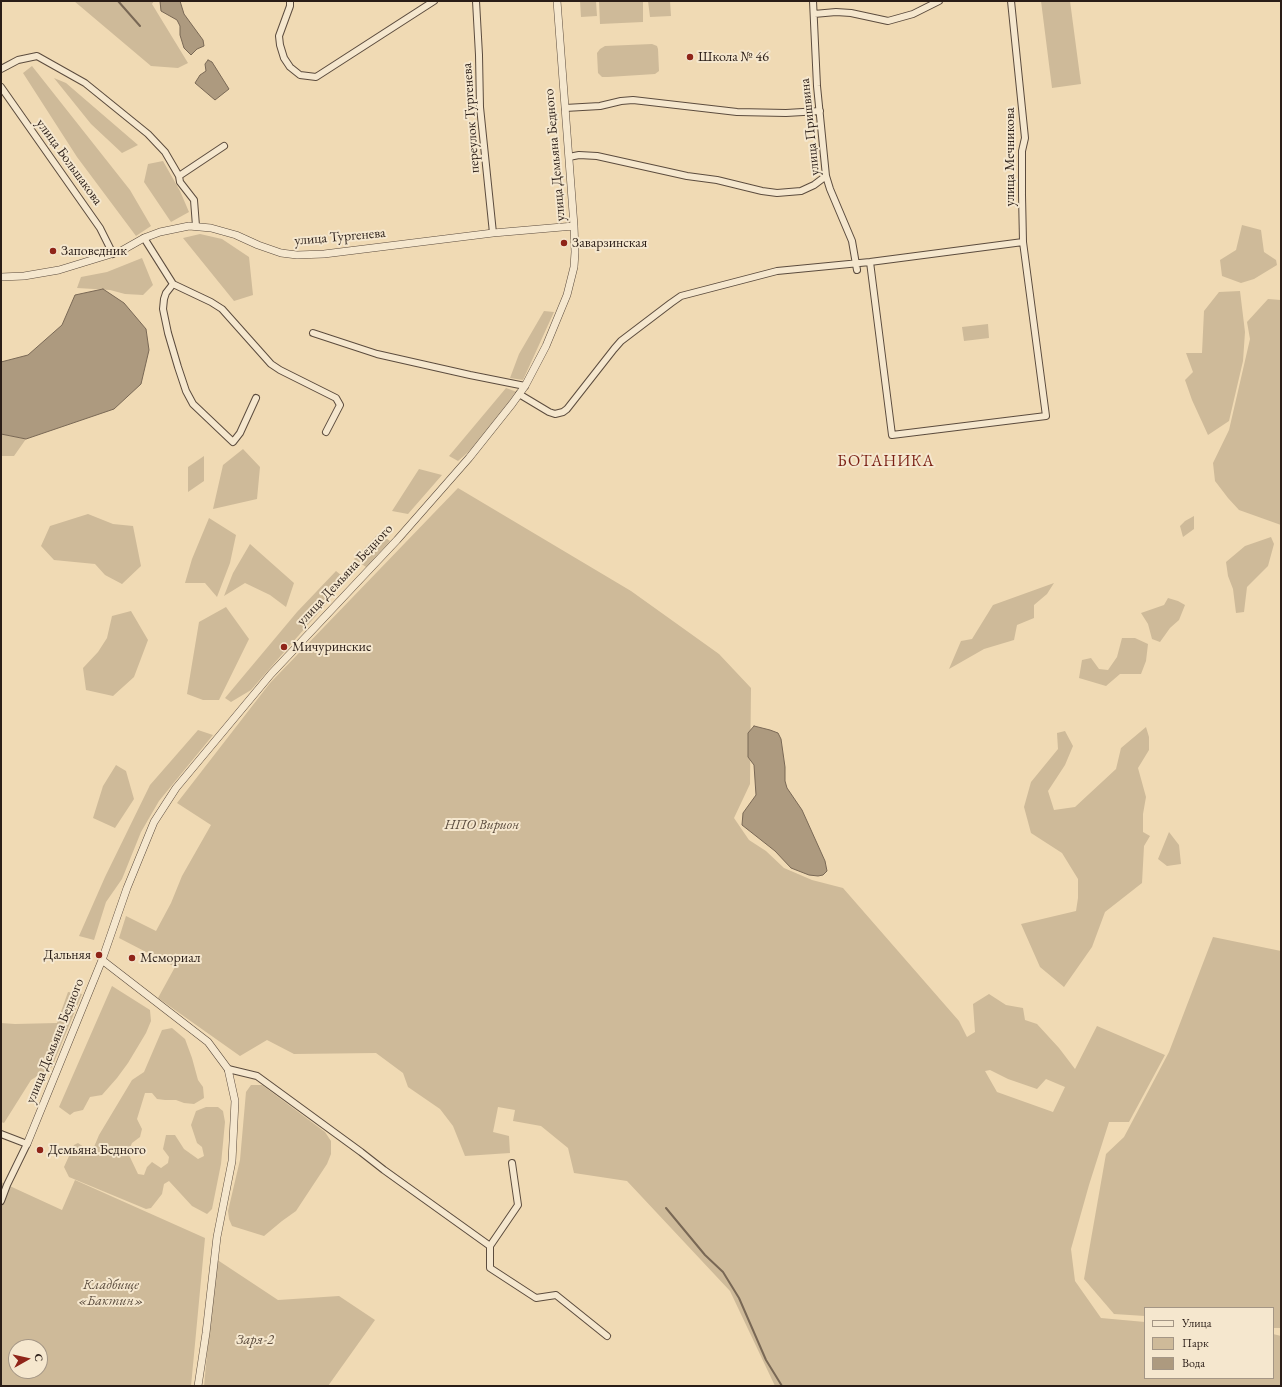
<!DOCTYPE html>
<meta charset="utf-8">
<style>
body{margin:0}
#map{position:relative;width:1282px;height:1387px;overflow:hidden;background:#f0dab4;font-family:"EB Garamond",serif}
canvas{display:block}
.frame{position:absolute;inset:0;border:2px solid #2a1d17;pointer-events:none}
.legend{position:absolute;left:1144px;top:1307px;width:130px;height:72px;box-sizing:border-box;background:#f5e7ce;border:1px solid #a49685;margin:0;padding:5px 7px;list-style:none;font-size:12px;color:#2a1d17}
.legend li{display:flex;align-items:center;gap:8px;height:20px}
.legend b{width:20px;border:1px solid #a49685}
.north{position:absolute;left:8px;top:1339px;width:40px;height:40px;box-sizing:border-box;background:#f5e7ce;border:1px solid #a49685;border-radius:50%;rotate:82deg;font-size:11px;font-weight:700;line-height:16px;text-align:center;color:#2a1d17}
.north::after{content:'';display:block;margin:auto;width:14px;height:18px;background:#8f2418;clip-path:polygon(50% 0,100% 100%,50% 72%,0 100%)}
</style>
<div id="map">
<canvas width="1282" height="1387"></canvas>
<div class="frame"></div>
<ul class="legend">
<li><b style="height:5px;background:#f5e7ce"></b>Улица</li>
<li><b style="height:11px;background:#ceba99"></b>Парк</li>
<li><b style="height:11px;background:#ad9a7f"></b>Вода</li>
</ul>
<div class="north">С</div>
</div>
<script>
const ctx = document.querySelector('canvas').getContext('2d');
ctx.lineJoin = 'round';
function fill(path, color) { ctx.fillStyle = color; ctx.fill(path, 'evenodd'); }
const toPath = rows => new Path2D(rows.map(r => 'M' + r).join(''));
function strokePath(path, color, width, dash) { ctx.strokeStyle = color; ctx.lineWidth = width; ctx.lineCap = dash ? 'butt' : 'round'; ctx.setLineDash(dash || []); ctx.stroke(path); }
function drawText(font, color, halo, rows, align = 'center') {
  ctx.font = font + ' "EB Garamond",serif'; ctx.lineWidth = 4; ctx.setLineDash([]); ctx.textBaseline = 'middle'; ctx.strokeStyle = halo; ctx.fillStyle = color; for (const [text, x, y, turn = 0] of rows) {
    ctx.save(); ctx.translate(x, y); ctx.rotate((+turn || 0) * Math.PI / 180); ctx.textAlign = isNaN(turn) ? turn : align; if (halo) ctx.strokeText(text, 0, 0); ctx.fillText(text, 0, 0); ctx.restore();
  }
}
fill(toPath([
 [74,1,154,1,152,4,188,63,178,68,151,66],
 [580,1,596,1,597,16,581,17],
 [599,1,643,1,643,22,600,24],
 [648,1,670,1,671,16,650,17],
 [1041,1,1070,1,1081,84,1052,88],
 [652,44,657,46,658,49,659,71,655,74,608,77,602,77,598,73,597,53,600,49,605,46],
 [32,66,130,190,151,226,136,236,77,157,23,73],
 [54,78,66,83,138,145,122,153,91,124],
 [163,161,180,191,189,212,171,222,144,182,148,164],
 [1242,225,1261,230,1264,252,1276,260,1277,265,1254,279,1241,283,1222,276,1220,260,1236,250],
 [200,234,222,239,249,257,253,295,234,301,183,238],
 [142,258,153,285,143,295,125,294,110,290,77,288,81,277,107,272],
 [1240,291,1245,332,1243,361,1229,421,1208,435,1192,400,1185,380,1193,372,1186,353,1202,353,1204,311,1219,292],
 [1268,299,1281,300,1281,525,1239,510,1228,498,1215,481,1213,463,1229,430,1250,339,1247,322],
 [544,311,554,312,523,380,510,378,519,354],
 [988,324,989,338,964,341,962,327],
 [506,388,517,392,475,446,458,461,449,456],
 [1,434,26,439,14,456,1,456],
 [243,449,260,467,257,499,213,509,223,465],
 [204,456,204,481,188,492,188,467],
 [419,469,442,475,408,514,392,511],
 [458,488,631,591,719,654,751,688,750,784,734,818,749,840,766,851,784,868,812,880,843,888,959,1021,967,1037,975,1032,973,1004,989,994,1006,1005,1023,1008,1025,1020,1037,1024,1059,1048,1075,1069,1097,1026,1165,1055,1129,1122,1109,1122,1089,1185,1071,1249,1075,1281,1101,1318,1145,1322,1145,1378,1273,1378,1273,1334,1281,1336,1281,1386,775,1386,730,1291,627,1181,574,1173,568,1148,541,1126,513,1121,515,1110,498,1107,493,1132,509,1136,510,1153,465,1156,453,1126,440,1109,408,1087,403,1073,376,1053,294,1054,267,1040,240,1056,158,998,175,967,119,938,126,916,156,931,171,903,182,876,211,825,177,803,270,683],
 [990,1070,1008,1079,1037,1089,1046,1079,1065,1087,1053,1112,997,1092,985,1071],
 [88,514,113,524,133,526,141,566,122,584,105,575,95,564,54,560,41,546,50,526],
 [1194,516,1194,529,1183,537,1180,526,1185,521],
 [209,518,236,535,230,563,217,597,205,583,185,583,192,559],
 [379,533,390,541,366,567,354,559],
 [1271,537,1274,544,1268,566,1247,587,1244,612,1236,613,1233,589,1228,576,1226,562,1245,546],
 [250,544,294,583,286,607,270,595,245,583,224,596,233,573],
 [336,571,347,580,251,690,231,702,225,698,297,612],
 [1054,583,1047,594,1034,605,1034,618,1017,625,1014,640,984,649,949,669,961,641,972,639,993,605],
 [1168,598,1178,601,1185,605,1179,620,1170,628,1160,642,1152,639,1148,624,1141,613,1164,605],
 [226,607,249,639,219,700,203,700,187,694,199,622],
 [131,611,148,640,134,677,113,696,86,690,83,668,98,652,107,638,112,616],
 [1122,638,1135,638,1148,644,1146,661,1141,674,1120,674,1106,686,1079,678,1082,660,1091,658,1099,669,1108,670,1117,657],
 [1146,727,1149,737,1149,750,1138,768,1146,797,1143,814,1143,832,1150,836,1144,846,1142,883,1105,912,1092,947,1064,987,1040,967,1021,924,1076,911,1078,898,1078,879,1062,853,1031,833,1024,807,1031,782,1058,749,1057,733,1065,731,1073,746,1065,765,1048,791,1054,810,1075,807,1116,769,1121,748],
 [198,730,213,735,159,801,141,832,122,879,106,902,94,940,79,936,105,877,150,785],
 [116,765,126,771,134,799,115,828,93,818,103,786],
 [1169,832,1179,845,1181,864,1167,866,1158,859],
 [1213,937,1281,951,1281,1328,1273,1328,1273,1308,1145,1308,1145,1316,1114,1314,1084,1279,1106,1154,1124,1137,1169,1052],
 [112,986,150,1010,151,1021,146,1033,128,1063,117,1078,102,1095,90,1097,83,1110,74,1112,70,1115,59,1107],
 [68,992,82,994,52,1067,31,1080,4,1123,1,1122,1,1023,15,1024,57,1023],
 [172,1028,185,1039,192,1058,198,1080,203,1087,204,1098,194,1104,184,1103,176,1100,165,1100,157,1099,152,1093,145,1093,137,1119,142,1129,140,1137,132,1143,128,1153,138,1174,144,1175,147,1167,152,1162,161,1168,168,1163,169,1157,163,1149,166,1135,175,1135,184,1149,198,1159,204,1156,202,1147,197,1143,191,1125,196,1111,206,1107,218,1107,223,1111,225,1122,221,1164,212,1209,207,1214,192,1206,169,1181,164,1184,162,1194,151,1208,146,1209,69,1177,64,1167,74,1145,78,1143,87,1149,94,1147,99,1135,132,1080,144,1072,162,1030],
 [251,1085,262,1085,317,1126,325,1132,331,1141,331,1154,327,1164,296,1211,282,1221,264,1236,232,1226,229,1219,228,1211,240,1160,246,1092],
 [75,1180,205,1238,191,1386,1,1386,1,1182,62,1210],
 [16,1347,40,1347,40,1371,16,1371],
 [216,1259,278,1300,339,1296,375,1320,328,1386,204,1386]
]), '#ceba99');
const water = toPath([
 [160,1,180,1,184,14,203,40,204,46,197,49,191,55,184,48,180,35,180,26,177,20,161,11,160,1],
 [208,60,212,62,229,89,215,100,195,83,200,75,206,71,205,64,208,60],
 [103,289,124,303,146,329,149,350,141,384,114,409,26,439,1,434,1,362,28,355,62,325,75,295,103,289],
 [754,726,770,730,778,733,781,739,785,767,785,781,787,788,802,810,825,861,827,871,823,875,818,876,809,875,791,868,775,851,742,825,743,813,756,795,754,765,748,757,748,733,754,726]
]);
fill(water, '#ad9a7f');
strokePath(water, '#796855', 1);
strokePath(toPath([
 [118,1,140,26],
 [666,1208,705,1255,723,1272,739,1298,766,1360,782,1386]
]), '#796855', 2);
const minor = toPath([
 [290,1,290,6,279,36,280,45,284,58,290,67,300,75,316,77,434,1],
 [476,1,479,55,480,107,493,233],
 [813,1,817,86,826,176,830,189,852,241,857,270],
 [814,14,836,12,851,13,888,21,913,14,939,1],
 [1,69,18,60,37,56,85,83,148,134,165,152,179,176,180,182,194,200,196,226],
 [1,87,100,228,113,254],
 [565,108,600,106,621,101,633,100,737,112,786,113,820,111],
 [569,157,579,155,597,156,687,176,717,180,762,191,777,193,801,191,814,185,826,176],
 [179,176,224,146],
 [144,238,173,284,211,302,222,309,271,364,280,370,336,398,340,405,326,432],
 [870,262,892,435,1046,416,1023,242,1022,195,1022,151,1025,138,1011,1],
 [173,284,166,293,164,299,163,309,168,333,178,367,186,391,193,404,233,442,240,433,256,398],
 [313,333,377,354,470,375,525,386],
 [519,394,549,412,555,414,563,412,567,409,614,349,621,341,671,303,681,296,777,271,870,262,1023,242],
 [228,1069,257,1076,361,1152,384,1170,490,1246],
 [1,1134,27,1144,7,1185,1,1201],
 [512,1163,518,1205,490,1246,490,1268,536,1298,556,1295,607,1336]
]);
const tertiary = toPath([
 [1,277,24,276,59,270,121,251,144,238,160,232,189,226,211,228,236,235,258,245,281,253,297,255,324,254,493,233,574,226],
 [102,960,208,1042,228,1069,235,1101,232,1161,217,1237,206,1333,198,1386],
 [27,1144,102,960,127,888,154,822,176,788,271,674,397,540,469,458,512,404,525,386,546,346,567,295,574,267,575,252,574,226,557,1]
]);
strokePath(minor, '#5c4c3e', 8);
strokePath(tertiary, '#5c4c3e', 8);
strokePath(minor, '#f5e7ce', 6);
strokePath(tertiary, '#f5e7ce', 7);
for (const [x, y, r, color] of [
 [690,57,4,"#8f2418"],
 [564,243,4,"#8f2418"],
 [53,251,4,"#8f2418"],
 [284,647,4,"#8f2418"],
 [99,955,4,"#8f2418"],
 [132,958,4,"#8f2418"],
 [40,1150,4,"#8f2418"]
]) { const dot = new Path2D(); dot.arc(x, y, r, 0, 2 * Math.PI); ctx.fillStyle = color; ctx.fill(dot); strokePath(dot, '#f5e7ce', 1.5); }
drawText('14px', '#2a1d17', '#f5e7ce', [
 ["Школа № 46",698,57],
 ["Заварзинская",572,243],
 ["Заповедник",61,251],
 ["Мичуринские",292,647],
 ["Дальняя",91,955,"right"],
 ["Мемориал",140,958],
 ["Демьяна Бедного",48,1150]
], 'left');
drawText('14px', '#2a1d17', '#f5e7ce', [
 ["переулок Тургенева",471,118,-94],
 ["улица Пришвина",810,127,-96],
 ["улица Демьяна Бедного",555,155,-95],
 ["улица Мечникова",1010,157,-90],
 ["улица Большакова",69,162,54],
 ["улица Тургенева",340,237,-5],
 ["улица Демьяна Бедного",345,575,-47],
 ["улица Демьяна Бедного",55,1041,-68]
]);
drawText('italic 14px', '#5b4c3e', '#f5e7ce', [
 ["НПО Вирион",482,825],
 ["Кладбище",111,1285],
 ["«Бактин»",111,1301],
 ["Заря-2",255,1340]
]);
ctx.letterSpacing = '1px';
drawText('16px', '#7a1f14', '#f5e7ce', [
 ["БОТАНИКА",886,462]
]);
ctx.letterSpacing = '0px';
</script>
